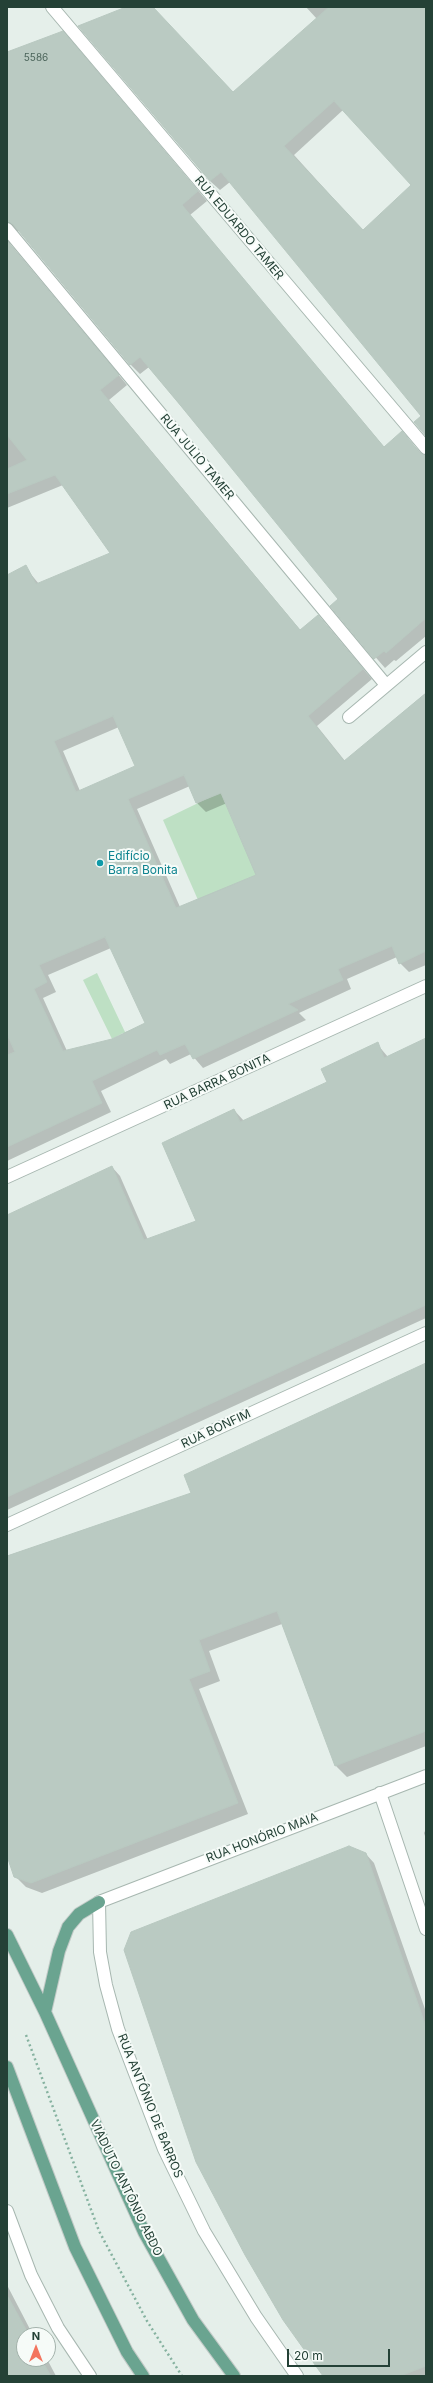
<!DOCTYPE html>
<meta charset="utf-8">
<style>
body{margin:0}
#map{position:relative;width:433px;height:2383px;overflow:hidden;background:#e5efea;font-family:Inter,sans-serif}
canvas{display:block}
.frame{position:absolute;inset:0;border:8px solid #244136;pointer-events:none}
.north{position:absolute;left:16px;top:2327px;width:40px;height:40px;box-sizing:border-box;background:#f6fbf8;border:1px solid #a2b1aa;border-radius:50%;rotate:0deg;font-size:11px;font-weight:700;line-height:16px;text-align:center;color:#244136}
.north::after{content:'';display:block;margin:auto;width:14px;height:18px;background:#f3755f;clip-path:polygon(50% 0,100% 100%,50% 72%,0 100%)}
.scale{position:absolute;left:287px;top:2349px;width:103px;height:18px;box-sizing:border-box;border:2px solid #244136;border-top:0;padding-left:5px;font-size:12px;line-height:14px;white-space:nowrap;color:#244136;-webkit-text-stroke:3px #f6fbf8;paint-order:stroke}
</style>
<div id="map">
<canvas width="433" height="2383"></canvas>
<div class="frame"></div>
<div class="north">N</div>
<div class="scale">20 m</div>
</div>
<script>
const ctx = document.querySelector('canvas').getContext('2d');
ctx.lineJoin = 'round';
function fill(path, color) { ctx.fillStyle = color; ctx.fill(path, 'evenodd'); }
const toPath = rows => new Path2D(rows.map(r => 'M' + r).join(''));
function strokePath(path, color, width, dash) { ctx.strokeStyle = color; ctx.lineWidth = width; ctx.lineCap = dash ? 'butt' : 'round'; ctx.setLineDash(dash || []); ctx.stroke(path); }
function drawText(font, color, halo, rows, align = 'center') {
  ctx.font = font + ' Inter,sans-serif'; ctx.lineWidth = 4; ctx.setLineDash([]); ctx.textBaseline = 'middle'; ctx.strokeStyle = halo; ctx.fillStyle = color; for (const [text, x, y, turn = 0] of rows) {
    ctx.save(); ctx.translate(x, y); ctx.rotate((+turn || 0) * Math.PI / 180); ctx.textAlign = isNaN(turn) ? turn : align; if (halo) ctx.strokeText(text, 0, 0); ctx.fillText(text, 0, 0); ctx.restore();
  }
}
fill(toPath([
 [221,792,257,875,198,900,163,820],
 [97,973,125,1032,134,1029,131,1049,123,1033,112,1039,83,980]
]), '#bee0c4');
fill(toPath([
 [129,7,152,7,234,93,317,19,306,7,426,7,426,436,422,416,230,182,220,190,210,181,79,26],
 [343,110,412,185,363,231,294,155],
 [72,42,207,201,190,215,384,447,402,433,422,454,426,456,426,636,396,661,394,660,385,668,331,606,340,599,149,367,140,374,131,365,20,231,12,232,9,237,10,244,127,385,109,400,301,631,318,616,372,679,317,726,345,761,426,693,426,965,409,972,400,963,397,957,347,979,351,989,299,1013,306,1020,203,1068,191,1054,170,1064,166,1059,101,1091,111,1112,7,1161,7,576,25,567,39,584,112,553,63,485,7,508,7,53],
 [119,727,136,767,80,791,63,751],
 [190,786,197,803,206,812,227,803,257,875,180,907,137,809],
 [111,948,146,1023,112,1040,67,1051,43,998,56,992,48,975],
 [426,1039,426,1318,7,1510,7,1216,112,1167,120,1176,148,1240,198,1222,234,1110,244,1121,329,1083,377,1044,388,1057],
 [426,1364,426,1746,347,1777,336,1766,282,1624,209,1651,220,1681,199,1689,248,1814,42,1893,26,1887,15,1876,7,1853,7,1556,192,1493],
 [426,1829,426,1839,424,1833],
 [365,1853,374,1863,426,2012,426,2376,327,2376],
 [7,2285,33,2335,24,2335,24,2359,47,2359,56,2376,7,2376]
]), '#0003');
const building = toPath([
 [126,7,153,7,233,92,329,7,426,7,426,436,414,422,421,416,221,172,210,181,78,26,126,7],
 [334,101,411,185,363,230,284,146,334,101],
 [63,31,198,191,182,205,384,447,402,431,420,453,426,455,426,618,386,653,384,651,374,659,330,606,338,599,181,406,140,357,130,365,13,224,7,222,7,52,63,31],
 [7,241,119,375,100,390,300,630,318,615,363,669,308,716,344,761,426,693,426,951,399,964,392,946,338,969,343,980,288,1004,298,1010,193,1059,185,1044,160,1055,157,1050,92,1081,102,1103,7,1147,7,1055,15,1052,7,1034,7,575,26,565,36,584,110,553,55,475,7,494,7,469,27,460,7,435,7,241],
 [113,716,135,766,76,792,54,741,113,716],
 [184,775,196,803,221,793,256,875,176,908,128,799,184,775],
 [105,937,145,1023,112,1039,63,1051,34,989,47,982,39,965,105,937],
 [426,1038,426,1305,7,1497,7,1215,112,1166,144,1240,196,1221,162,1143,234,1109,240,1122,327,1082,321,1069,378,1042,384,1058,426,1038],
 [426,1363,426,1731,335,1766,277,1611,199,1640,210,1671,189,1679,238,1803,31,1883,14,1877,7,1856,7,1556,191,1493,184,1475,426,1363],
 [349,1846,366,1853,426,2027,426,2366,400,2376,323,2376,283,2320,245,2255,196,2162,124,1950,131,1932,349,1846],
 [7,2295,29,2335,24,2335,24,2359,41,2359,51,2376,7,2376,7,2295]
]);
fill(building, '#bacac2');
strokePath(building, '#b8c8c0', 1);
const minor = toPath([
 [52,7,426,448],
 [7,229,386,685],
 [349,717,426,652],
 [7,1177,426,986],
 [7,1525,426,1333],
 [380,1793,426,1929],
 [7,2211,31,2275,58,2328,90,2376],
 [297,2376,256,2317,204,2231,164,2149,118,2029,106,1985,100,1952,99,1902,426,1776]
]);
const major = toPath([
 [7,1935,45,2012,144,2232,193,2320,234,2376],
 [45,2012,59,1951,68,1927,79,1914,99,1902],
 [7,2067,75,2247,127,2352,143,2376]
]);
strokePath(minor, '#a7b7b0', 14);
strokePath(major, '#c2cac7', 14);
strokePath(toPath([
 [26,2035,99,2231,147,2321,182,2376]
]), '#86b2a0', 2.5, [2, 3]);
strokePath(minor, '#fff', 12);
strokePath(major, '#6aa490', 12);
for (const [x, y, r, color] of [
 [100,863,4,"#0f9aa8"]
]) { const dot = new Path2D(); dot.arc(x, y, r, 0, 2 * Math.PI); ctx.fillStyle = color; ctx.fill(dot); strokePath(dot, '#f6fbf8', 1.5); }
drawText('10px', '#4a6359', null, [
 ["5586",36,58]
]);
drawText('12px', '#244136', '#f6fbf8', [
 ["RUA EDUARDO TAMER",239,228,50],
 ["RUA JULIO TAMER",197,457,50],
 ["RUA BARRA BONITA",217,1082,-25],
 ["RUA BONFIM",216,1429,-25],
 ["RUA HONÓRIO MAIA",262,1838,-21],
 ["RUA ANTÔNIO DE BARROS",150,2106,68],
 ["VIADUTO ANTÔNIO ABDO",126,2188,64]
]);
drawText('12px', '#0d838f', '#f6fbf8', [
 ["Edifício",108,856],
 ["Barra Bonita",108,870]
], 'left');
</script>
